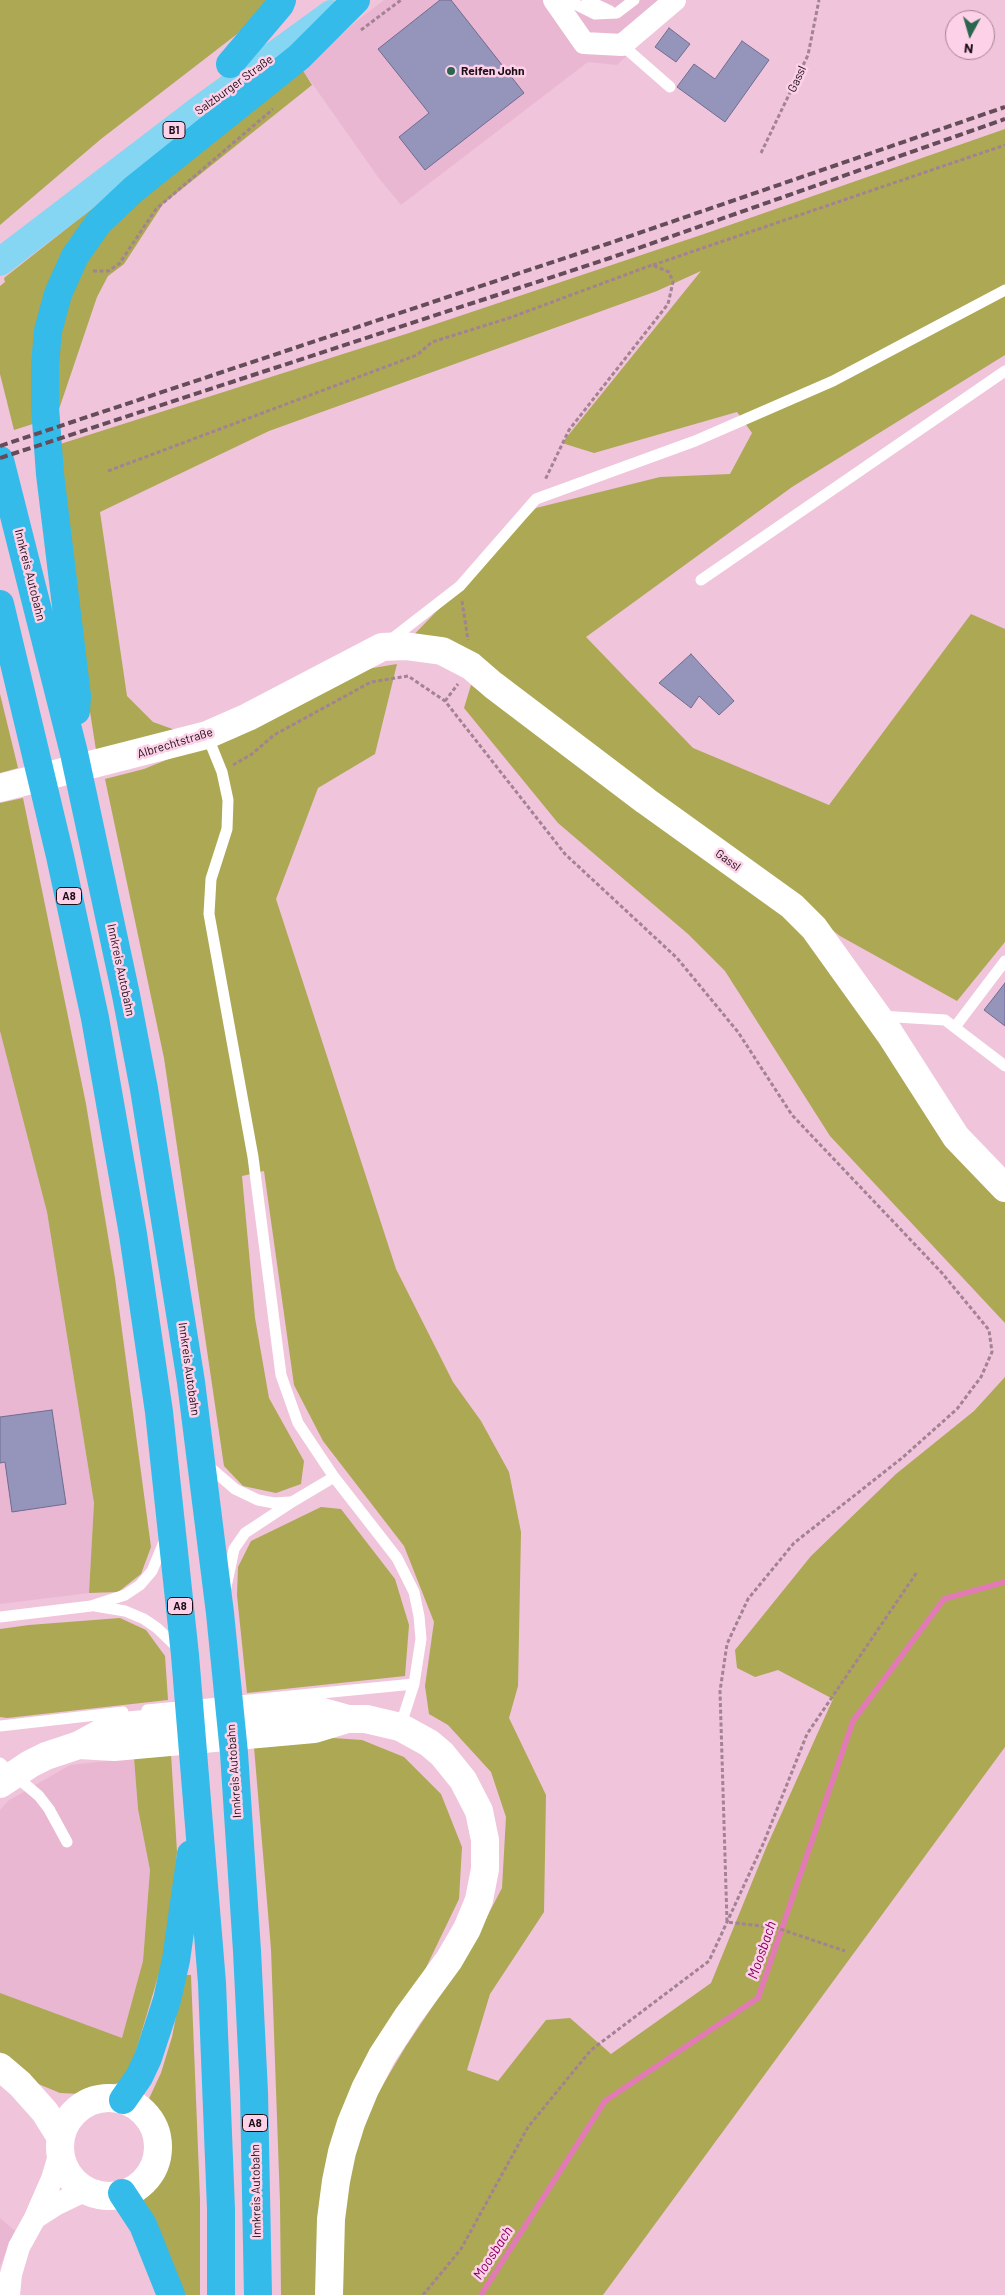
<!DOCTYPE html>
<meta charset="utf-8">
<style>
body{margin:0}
#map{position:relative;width:1005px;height:2295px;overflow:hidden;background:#f0c4da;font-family:Barlow,sans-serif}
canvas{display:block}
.north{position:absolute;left:945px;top:10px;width:50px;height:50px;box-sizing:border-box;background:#fdd1e8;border:1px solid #a38394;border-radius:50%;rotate:186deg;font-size:14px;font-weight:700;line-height:20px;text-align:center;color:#1c0e16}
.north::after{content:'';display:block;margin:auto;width:18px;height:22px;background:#2a654f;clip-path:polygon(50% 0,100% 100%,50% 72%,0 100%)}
</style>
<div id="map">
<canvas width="1005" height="2295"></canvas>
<div class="north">N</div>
</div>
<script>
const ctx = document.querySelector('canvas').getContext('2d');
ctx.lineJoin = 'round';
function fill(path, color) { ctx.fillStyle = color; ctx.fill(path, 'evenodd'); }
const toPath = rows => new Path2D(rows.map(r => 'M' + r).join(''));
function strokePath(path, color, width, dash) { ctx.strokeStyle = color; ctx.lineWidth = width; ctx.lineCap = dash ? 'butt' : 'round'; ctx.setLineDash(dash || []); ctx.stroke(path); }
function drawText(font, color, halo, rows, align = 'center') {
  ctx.font = font + ' Barlow,sans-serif'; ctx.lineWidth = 5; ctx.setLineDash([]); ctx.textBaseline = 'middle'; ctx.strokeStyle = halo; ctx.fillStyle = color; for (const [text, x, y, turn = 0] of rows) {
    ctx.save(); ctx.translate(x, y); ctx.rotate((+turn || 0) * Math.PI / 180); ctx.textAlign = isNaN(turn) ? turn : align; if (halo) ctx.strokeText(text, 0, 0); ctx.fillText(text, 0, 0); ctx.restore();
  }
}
fill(toPath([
 [384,0,685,0,617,65,588,62,401,205,378,177,302,69,358,20],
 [0,1031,47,1212,94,1503,89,1593,0,1604],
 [134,1758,138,1809,150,1870,143,1961,122,2039,0,1993,0,1810,8,1801,70,1765],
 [0,2218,15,2231,0,2266]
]), '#e9b7d1');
fill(toPath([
 [0,0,272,0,263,14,101,139,0,225],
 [302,69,312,85,163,204,124,264,108,276,97,297,57,415,51,364,61,310,103,229],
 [1005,129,1005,355,792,487,586,637,693,748,829,805,971,614,1005,629,1005,942,957,1001,840,936,730,850,503,679,405,644,536,508,660,477,730,474,752,433,737,412,594,453,562,443,701,271,657,291,269,431,100,512,127,696,153,722,178,731,96,750,76,622,54,446,409,333,704,234],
 [99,203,68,242,36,423,14,430,0,374,0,286,5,282,4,278],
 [397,664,375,754,318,788,276,899,396,1269,453,1382,481,1421,509,1472,521,1532,518,1686,509,1718,546,1795,544,1912,490,1994,467,2070,498,2081,546,2020,570,2018,611,2054,711,1983,766,1848,833,1699,778,1670,755,1677,737,1668,735,1650,811,1556,896,1474,974,1411,1005,1377,1005,1747,603,2295,342,2295,345,2182,369,2108,406,2046,467,1955,502,1888,506,1817,491,1772,448,1725,429,1714,425,1686,434,1622,404,1546,323,1441,294,1385,264,1171,242,1176,255,1318,269,1398,304,1461,301,1484,276,1493,243,1486,224,1466,164,1058,105,779,144,769,176,756,235,738,349,672],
 [471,685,752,886,810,938,1005,1193,1005,1323,830,1136,725,971,688,934,558,823,464,708],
 [0,694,18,768,0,773],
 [23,798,86,1104,115,1278,151,1547,141,1574,118,1592,89,1593,94,1503,47,1212,0,1031,0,803],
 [321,1507,341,1509,395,1579,409,1625,405,1676,247,1693,237,1595,238,1567,251,1541],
 [120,1618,146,1630,165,1656,168,1700,7,1718,0,1717,0,1629,29,1625],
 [319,1737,362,1740,404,1757,441,1794,462,1847,459,1899,422,1976,368,2059,317,2295,281,2295,280,2202,271,1949,254,1747],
 [171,1754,177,1852,168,1943,130,2071,122,2081,102,2090,81,2094,60,2093,36,2083,17,2069,0,2052,0,1993,122,2038,143,1961,150,1870,138,1809,134,1758],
 [184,1975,191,1975,200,2199,200,2295,179,2295,138,2196,158,2179,166,2159,165,2136,158,2113,147,2103,161,2073,172,2037]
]), '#aca854');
strokePath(toPath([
 [481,2295,605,2101,758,1998,853,1721,944,1599,1005,1582]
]), '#e17ab5', 5.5);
const building = toPath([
 [440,0,451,0,524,93,425,170,399,137,429,113,378,49,440,0],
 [669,28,690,44,676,62,655,47,669,28],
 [742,41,769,60,725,122,677,87,694,64,715,79,742,41],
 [691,654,734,701,719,715,699,696,691,708,659,683,691,654],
 [1005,983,1005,1026,984,1010,1005,983],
 [52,1410,66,1504,12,1512,5,1462,0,1463,0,1417,52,1410]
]);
fill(building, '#9594bb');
strokePath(building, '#6e6c91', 1);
strokePath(toPath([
 [361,30,401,0],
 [761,153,808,55,819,0],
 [653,265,1005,145],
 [93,271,108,271,119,264,156,209,273,109],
 [108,471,417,355,432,342,509,318,652,265,669,272,673,282,668,304,569,430,545,480],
 [462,601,468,640],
 [445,701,458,684],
 [233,765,252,754,274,735,371,682,408,676,445,701,565,854,677,958,738,1032,792,1115,942,1273,989,1330,992,1352,981,1377,957,1409,902,1458,794,1543,748,1599,727,1644,720,1691,727,1922,777,1928,845,1951],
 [423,2295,461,2249,528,2127,591,2050,709,1961,764,1842,807,1734,917,1572]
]), '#a38293', 3, [4, 2.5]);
strokePath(toPath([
 [572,0,577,5,595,14,617,13,634,0],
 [587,0,610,11],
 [622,45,670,87],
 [701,580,1005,371],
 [389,641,460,586,536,499,695,441,833,381,1005,290],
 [207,735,222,772,228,800,227,829,211,879,209,914,253,1157,281,1375,298,1423,334,1477],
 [880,1016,945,1020,1005,1066],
 [955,1027,1005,961],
 [206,1464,235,1489,258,1500,274,1503,290,1502],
 [226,1587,234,1549,245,1533,292,1502,334,1477,397,1558,414,1592,419,1616,421,1639,414,1684,400,1727],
 [95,1606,125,1611,144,1619,157,1628,180,1650],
 [0,1617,91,1606,125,1595,140,1585,152,1571,166,1537],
 [147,1710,414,1684],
 [0,1726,123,1712],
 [0,1763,39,1796,49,1809,67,1842]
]), '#fff', 11);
strokePath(toPath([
 [554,0,584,43,622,45,675,0],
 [35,2218,57,2204,86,2190],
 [9,2295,11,2274,19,2247,35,2218,52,2179,60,2152]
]), '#fff', 22);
strokePath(toPath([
 [0,788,207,735,248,717,382,647,405,646,442,651,471,666,493,685,646,801,792,906,814,928,890,1034,956,1137,1005,1188],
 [79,1745,114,1747,314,1729,347,1719],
 [0,1784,30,1764,46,1756,79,1745,112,1727,312,1709,348,1719,366,1719,400,1727,429,1743,442,1754,463,1780,479,1811,485,1840,485,1869,479,1900,467,1929,449,1960,408,2016,382,2056,365,2089,351,2123,342,2152,336,2181,331,2219,329,2295],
 [0,2067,20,2084,45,2112,60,2136],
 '60 2147a49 49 0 1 1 98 0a49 49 0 1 1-98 0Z'
]), '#fff', 28);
strokePath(toPath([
 [0,262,196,112,331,14]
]), '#85d6f2', 28);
strokePath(toPath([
 [230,64,280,5,282,0],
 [0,460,74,753,126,995,144,1089,191,1382,220,1613,234,1753,247,1951,254,2092,258,2295],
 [0,604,60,856,95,1018,133,1234,159,1412,185,1655,212,1983,221,2209,221,2295],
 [76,711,77,696,50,474,45,407,45,365,48,331,58,294,75,256,99,222,134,189,299,57,356,0],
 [123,2100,139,2077,148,2058,167,2000,176,1960,191,1854],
 [122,2193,143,2225,171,2295]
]), '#34bbe9', 28);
strokePath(toPath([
 [0,446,607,244,1005,107],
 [0,458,610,258,1005,119]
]), '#644c59', 4, [8, 4]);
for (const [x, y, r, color] of [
 [451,71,5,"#2a654f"]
]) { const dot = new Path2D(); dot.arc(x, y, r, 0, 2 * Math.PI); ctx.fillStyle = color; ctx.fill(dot); strokePath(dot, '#fdd1e8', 2); }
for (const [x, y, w] of [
 [174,130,22],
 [69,896,25],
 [180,1606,25],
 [255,2123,25]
]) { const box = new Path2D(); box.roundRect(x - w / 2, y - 8.5, w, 17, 4); ctx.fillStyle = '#fdd1e8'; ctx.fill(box); strokePath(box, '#1c0e16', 1); }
drawText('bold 11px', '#1c0e16', null, [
 ["B1",174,130],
 ["A8",69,896],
 ["A8",180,1606],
 ["A8",255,2123]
]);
drawText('bold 12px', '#1c0e16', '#fdd1e8', [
 ["Reifen John",461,71]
], 'left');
drawText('12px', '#1c0e16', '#fdd1e8', [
 ["Gassl",797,79,-65],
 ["Salzburger Straße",234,85,-36],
 ["Innkreis Autobahn",30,575,76],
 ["Albrechtstraße",175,743,-17],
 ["Gassl",728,860,36],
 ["Innkreis Autobahn",121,970,78],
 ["Innkreis Autobahn",189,1369,82],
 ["Innkreis Autobahn",234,1771,-94],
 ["Innkreis Autobahn",256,2191,-91]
]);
drawText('italic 14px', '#87005f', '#fdd1e8', [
 ["Moosbach",762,1950,-71],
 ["Moosbach",493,2253,-57]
]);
</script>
